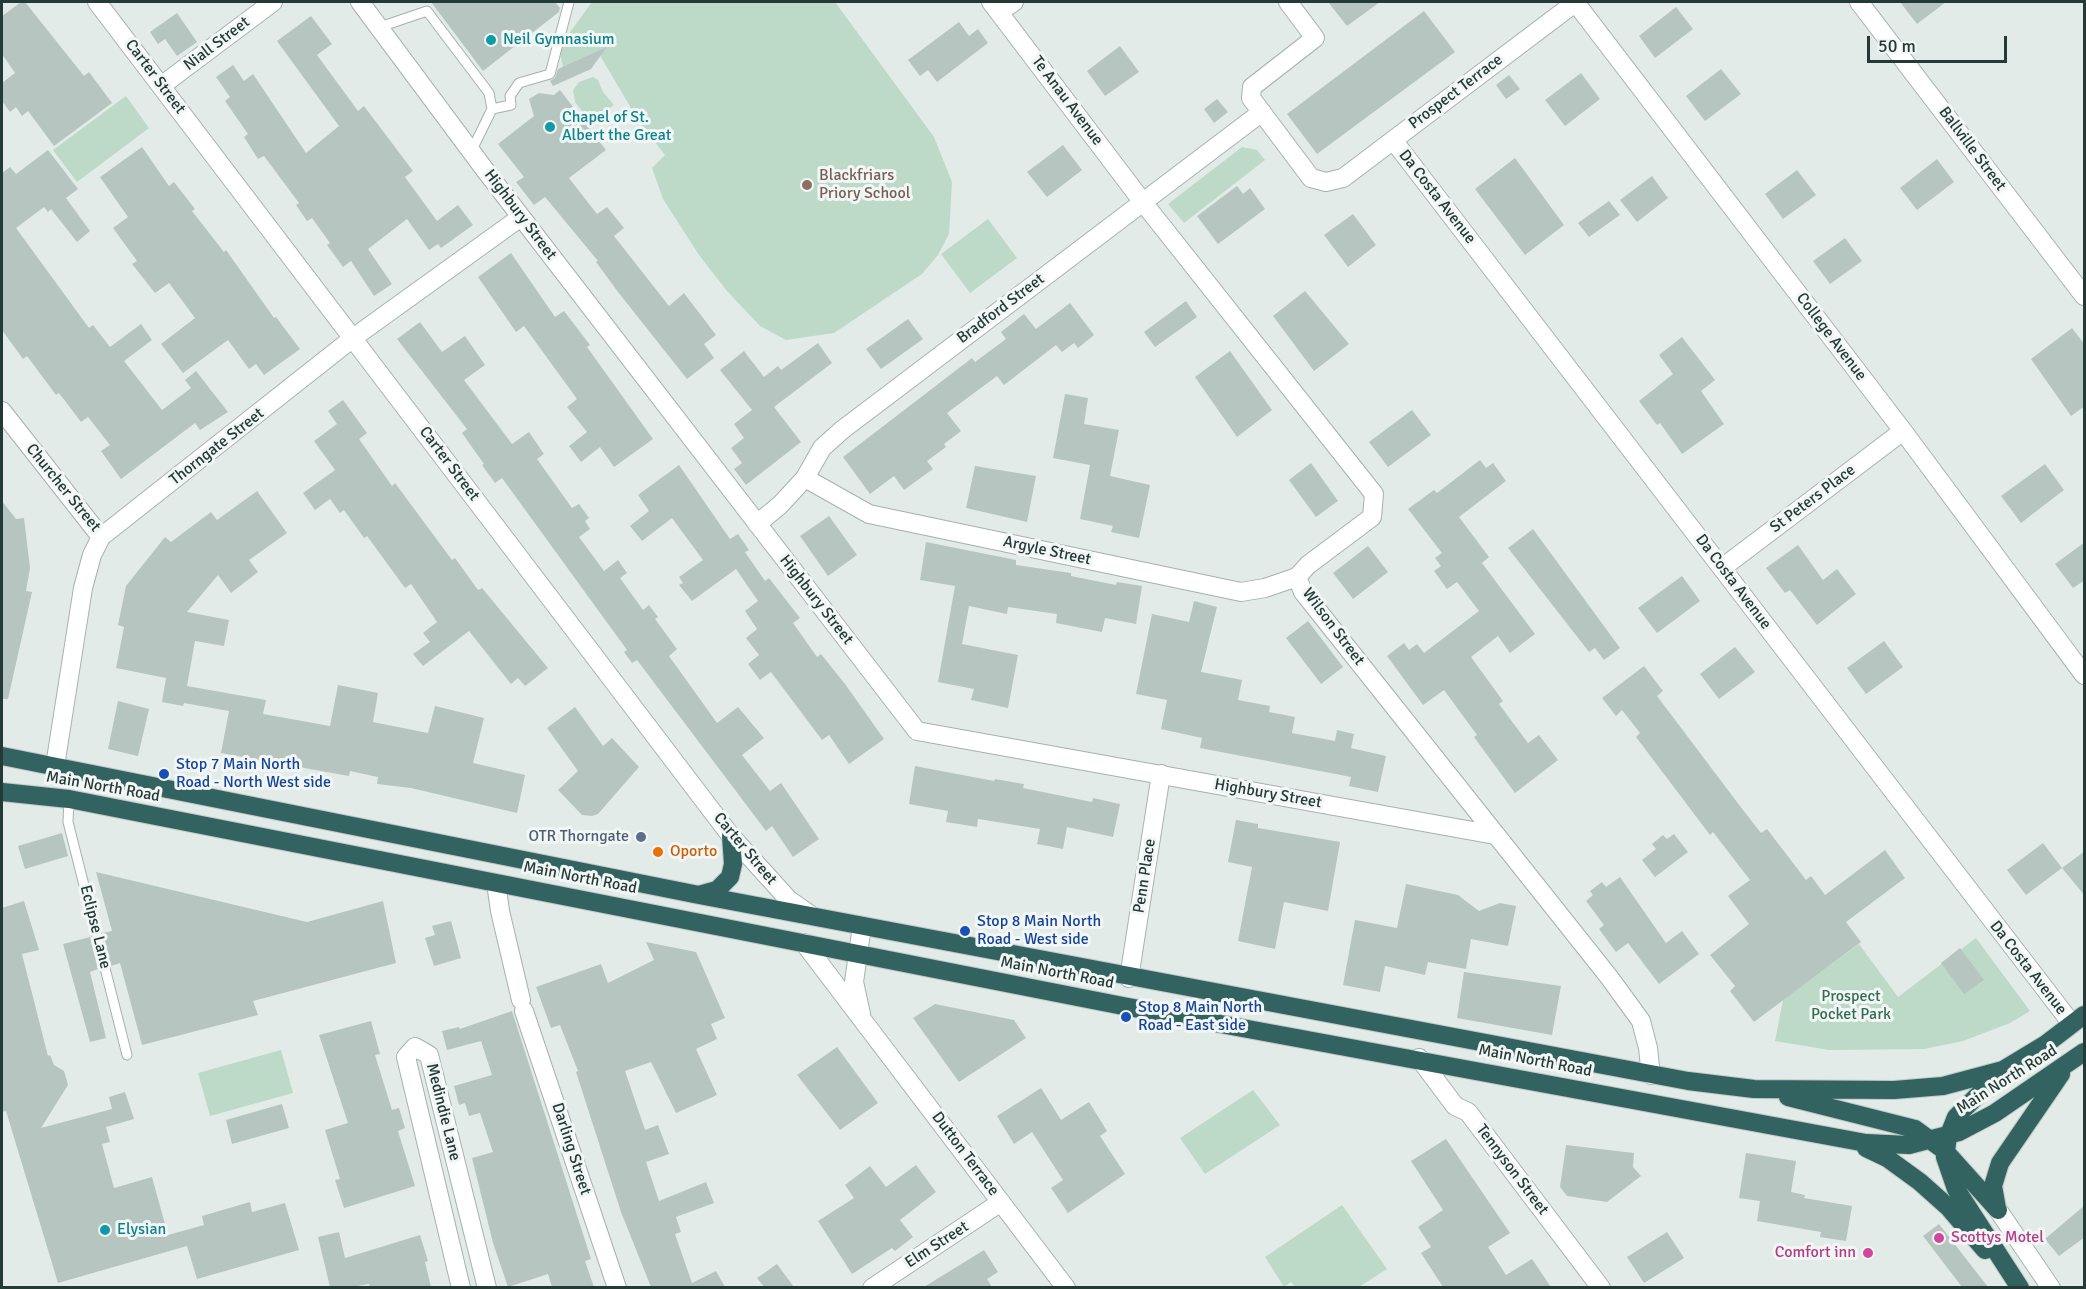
<!DOCTYPE html>
<style>
body{margin:0}
#map{position:relative;width:2086px;height:1289px;overflow:hidden;background:#e2ebe8;font-family:Signika,sans-serif}
canvas{display:block}
.frame{position:absolute;inset:0;border:3px solid #243a37;pointer-events:none}
.scale{position:absolute;left:1867px;top:36px;width:140px;height:27px;box-sizing:border-box;border:3px solid #243a37;border-top:0;padding-left:8px;font-size:18px;line-height:21px;white-space:nowrap;color:#243a37;-webkit-text-stroke:4px #f2f7f6;paint-order:stroke}
</style>
<div id="map">
<canvas width="2086" height="1289"></canvas>
<div class="frame"></div>
<div class="scale">50 m</div>
</div>
<script>
const ctx = document.querySelector('canvas').getContext('2d');
ctx.lineJoin = 'round';
function fill(path, color) { ctx.fillStyle = color; ctx.fill(path, 'evenodd'); }
const toPath = rows => new Path2D(rows.map(r => 'M' + r).join(''));
function strokePath(path, color, width, dash) { ctx.strokeStyle = color; ctx.lineWidth = width; ctx.lineCap = dash ? 'butt' : 'round'; ctx.setLineDash(dash || []); ctx.stroke(path); }
function drawText(font, color, halo, rows, align = 'center') {
  ctx.font = font + ' Signika,sans-serif'; ctx.lineWidth = 6; ctx.setLineDash([]); ctx.textBaseline = 'middle'; ctx.strokeStyle = halo; ctx.fillStyle = color; for (const [text, x, y, turn = 0] of rows) {
    ctx.save(); ctx.translate(x, y); ctx.rotate((+turn || 0) * Math.PI / 180); ctx.textAlign = isNaN(turn) ? turn : align; if (halo) ctx.strokeText(text, 0, 0); ctx.fillText(text, 0, 0); ctx.restore();
  }
}
fill(toPath([
 [592,2,835,2,934,137,952,182,949,234,938,255,922,274,834,333,786,340,760,326,727,291,699,255,663,199,652,168,665,155,638,120,598,52,563,67,560,54,565,39],
 [593,77,598,80,603,92,614,105,595,119,589,120,575,102,573,90,579,82],
 [126,96,149,128,77,182,53,150],
 [1242,147,1257,150,1265,160,1184,223,1168,204],
 [988,219,1017,258,970,293,941,254],
 [1976,938,2030,1011,2010,1023,1963,1041,1924,1049,1829,1050,1775,1041,1783,1000,1859,944,1898,997],
 [281,1050,293,1093,210,1116,198,1073],
 [1253,1090,1280,1125,1205,1174,1180,1138],
 [1342,1205,1387,1269,1359,1287,1295,1287,1291,1282,1284,1287,1265,1257]
]), '#bddac9');
fill(toPath([
 [21,2,25,2,84,76,89,72,112,103,54,146,28,111,22,116,16,107,10,112,2,101,2,83,15,73,2,54,2,16],
 [431,2,555,2,560,8,559,12,483,71],
 [1328,2,1380,2,1347,26],
 [1900,2,1946,2,1917,24],
 [1676,7,1693,29,1655,58,1639,36],
 [1424,11,1455,52,1317,154,1287,114],
 [177,13,197,42,177,56,165,39,158,44,150,32],
 [311,16,332,44,317,55,358,111,364,106,413,171,405,177,437,221,458,205,473,225,441,248,438,244,429,250,407,219,368,249,392,284,374,296,351,261,343,267,327,245,330,243,312,218,307,221,296,205,299,203,264,156,258,159,244,137,248,134,225,101,230,97,216,77,233,65,244,81,253,74,306,153,339,126,277,41],
 [959,22,969,36,978,29,988,43,937,82,928,70,920,76,908,60],
 [1120,46,1139,72,1105,96,1087,71],
 [607,47,591,69,553,86,550,81,555,78,558,69],
 [1721,69,1741,94,1705,121,1686,96],
 [1581,73,1600,99,1565,126,1545,100],
 [1509,75,1520,89,1506,99,1496,85],
 [560,90,606,150,569,178,597,214,607,207,624,228,614,236,669,306,684,293,716,335,704,344,714,358,687,379,618,292,596,262,598,261,545,197,534,205,516,182,524,177,498,144,534,116,529,99,539,93,554,95],
 [1217,99,1228,112,1214,123,1204,109],
 [1063,145,1082,170,1047,197,1027,172],
 [142,147,169,186,174,182,195,209,192,211,224,252,226,250,274,318,276,317,300,349,264,375,256,364,249,369,228,340,183,373,161,344,195,318,169,283,155,293,132,264,137,261,113,228,128,217,100,177],
 [48,150,78,189,66,198,90,231,77,242,51,209,48,212,44,207,16,228,89,328,93,325,110,347,141,324,152,340,124,361,162,410,191,388,185,380,196,371,228,412,200,430,195,423,121,479,101,451,110,445,88,417,81,422,59,393,56,395,27,356,23,359,2,330,2,173,10,167,16,174],
 [1515,158,1564,225,1525,255,1475,189],
 [1937,159,1954,182,1917,210,1900,188],
 [1797,170,1816,195,1783,219,1765,194],
 [1652,176,1668,198,1637,222,1620,200],
 [1237,186,1243,194,1250,188,1265,209,1218,244,1197,216],
 [1609,201,1620,215,1589,237,1578,223],
 [1353,214,1376,245,1348,267,1324,235],
 [1845,238,1862,261,1830,284,1813,261],
 [511,253,555,317,564,311,590,345,587,347,653,439,614,467,600,447,581,462,569,446,587,432,567,407,577,399,524,326,516,332,478,277],
 [1305,291,1349,344,1314,371,1273,316],
 [1186,301,1197,317,1155,347,1144,332],
 [1070,303,1094,335,1078,348,1074,343,1062,352,1056,345,1004,385,997,376,947,413,961,431,944,444,946,447,927,461,933,469,904,490,894,476,870,494,843,457,972,358,975,362,1006,339,1001,332,1024,314,1036,329],
 [908,319,923,339,881,369,866,349],
 [420,322,442,352,465,336,485,365,464,380,512,444,529,432,544,454,537,459,572,508,579,504,589,518,585,521,590,529,579,537,604,571,618,560,627,573,620,578,643,610,649,605,658,617,655,619,677,649,669,656,717,723,738,707,753,725,764,738,742,755,770,791,781,783,819,839,793,857,772,826,766,831,637,660,632,663,624,652,627,650,502,478,495,483,482,465,484,464,462,433,467,429,397,339],
 [2072,328,2085,345,2085,406,2071,416,2031,359],
 [1682,337,1715,380,1701,391,1724,424,1682,454,1660,423,1657,425,1639,401,1673,374,1659,355],
 [818,343,832,363,774,407,801,442,746,485,734,469,742,463,731,448,744,438,734,424,752,410,720,370,744,351,764,377,778,366,781,370],
 [1230,351,1272,410,1237,437,1195,377],
 [1065,394,1088,398,1084,424,1119,430,1110,476,1150,485,1139,538,1111,532,1113,526,1080,519,1090,465,1053,458],
 [343,400,367,433,359,439,392,486,395,483,452,560,455,558,478,590,482,588,548,668,525,686,518,678,511,684,469,631,423,666,413,654,430,642,423,633,437,622,411,584,405,588,367,536,364,538,344,510,340,513,330,499,315,510,303,493,335,470,314,441,337,424,328,411],
 [1412,410,1431,435,1388,467,1369,442],
 [1480,460,1486,468,1493,463,1506,481,1459,517,1489,557,1482,563,1535,634,1510,653,1498,636,1471,657,1503,701,1499,704,1528,743,1539,735,1558,760,1515,793,1474,737,1477,735,1444,690,1423,705,1387,656,1404,643,1409,650,1417,644,1424,653,1479,611,1457,582,1447,589,1434,571,1441,566,1435,558,1442,553,1408,509,1434,490,1437,493],
 [1311,463,1338,501,1316,517,1289,480],
 [2045,464,2064,490,2021,523,2001,496],
 [679,465,730,539,738,534,749,550,745,552,765,581,769,578,800,618,793,623,817,657,821,654,845,684,884,739,849,764,829,735,822,740,771,672,760,680,748,664,759,655,746,638,757,629,745,611,758,601,736,569,692,601,679,585,683,583,679,577,703,560,672,518,642,541,630,526,649,511,638,495],
 [975,466,1036,476,1027,522,966,508],
 [257,491,287,533,249,560,258,572,231,593,218,575,187,612,229,620,224,646,195,641,187,686,266,700,263,714,330,726,338,685,378,693,373,722,428,733,435,706,484,718,473,763,525,775,517,813,411,788,377,784,378,777,350,771,349,776,221,753,229,711,184,703,183,706,162,702,166,678,116,668,124,627,118,625,126,586,165,537,171,542,211,512,217,520],
 [2,501,16,519,24,518,30,568,26,591,32,592,8,699,2,699],
 [829,516,857,555,828,576,800,536],
 [1533,529,1620,648,1604,660,1595,648,1589,652,1508,548],
 [926,542,1016,560,1016,565,1071,573,1071,576,1116,585,1117,582,1142,586,1136,624,1105,618,1102,632,1056,623,1057,614,1008,607,1007,614,969,606,962,644,1018,655,1008,708,971,700,974,689,938,682,955,586,920,580],
 [2085,542,2085,580,2073,588,2055,564],
 [1798,545,1823,580,1837,569,1856,594,1817,625,1790,590,1785,593,1766,568],
 [1368,546,1388,572,1353,599,1333,573],
 [1682,576,1700,601,1657,633,1638,608],
 [1194,601,1217,607,1201,672,1242,680,1238,700,1270,706,1269,712,1295,717,1292,733,1335,741,1337,730,1354,734,1351,748,1386,756,1378,792,1349,786,1351,777,1200,748,1202,738,1161,729,1167,700,1136,694,1152,614,1189,622],
 [1308,621,1343,667,1321,684,1286,638],
 [1884,641,1903,667,1866,694,1847,668],
 [1735,647,1755,672,1719,699,1700,674],
 [1644,666,1663,691,1657,696,1743,810,1761,833,1767,829,1806,880,1811,876,1825,895,1885,850,1905,878,1846,922,1861,942,1754,1022,1730,991,1735,986,1710,955,1749,924,1728,896,1750,880,1713,832,1710,835,1636,737,1640,733,1622,710,1616,716,1602,698],
 [118,701,149,709,138,756,108,749],
 [575,707,603,746,612,738,639,767,598,814,592,816,582,815,558,790,578,771,547,728],
 [915,766,994,781,995,779,1024,784,1023,788,1092,802,1093,798,1120,804,1113,837,1067,827,1063,849,1037,844,1040,829,978,819,977,827,946,822,948,811,909,804],
 [1236,820,1258,824,1258,828,1340,842,1328,911,1284,902,1275,949,1238,941,1252,867,1228,862],
 [62,833,68,856,25,869,18,846],
 [1674,834,1688,852,1655,877,1642,860,1656,849,1652,844,1663,835,1667,839],
 [2043,843,2062,868,2026,895,2007,870],
 [2085,851,2085,896,2062,868],
 [96,872,307,922,383,901,396,963,253,1001,258,1015,142,1045,120,963,111,966,103,933,112,931],
 [1620,877,1666,943,1682,931,1699,954,1659,984,1628,943,1616,952,1599,929,1604,925,1586,901,1593,895,1590,891,1602,882,1606,887],
 [1406,884,1458,895,1479,911,1500,903,1516,906,1508,946,1471,939,1466,969,1428,962,1425,975,1385,966,1380,992,1343,985,1355,920,1397,928],
 [24,901,39,950,22,954,48,1056,50,1055,54,1065,64,1071,68,1085,41,1128,112,1109,109,1097,125,1092,134,1119,106,1127,110,1142,102,1144,114,1188,152,1177,168,1235,204,1225,202,1216,250,1202,252,1212,285,1203,299,1250,197,1279,187,1246,58,1283,6,1111,2,1112,2,908],
 [451,921,461,958,434,966,425,938,435,935,432,926],
 [90,937,98,969,90,972,106,1038,90,1042,63,944],
 [646,942,696,952,725,1018,711,1024,717,1039,696,1049,717,1095,676,1113,651,1062,625,1071,645,1130,658,1125,669,1154,646,1162,659,1201,706,1182,714,1203,676,1217,681,1232,675,1234,692,1283,716,1271,725,1287,651,1287,621,1212,576,1072,578,1071,560,1025,551,1028,536,987,601,964,608,983,654,960],
 [1960,948,1984,980,1964,994,1941,963],
 [1464,972,1561,986,1552,1035,1457,1018],
 [935,1004,1014,1020,1026,1038,959,1082,913,1018],
 [512,1011,591,1259,585,1261,594,1287,552,1287,548,1274,508,1287,493,1243,472,1158,493,1152,480,1113,469,1116,465,1103,459,1105,454,1086,492,1075,481,1041,447,1050,442,1031,459,1027,460,1029],
 [371,1021,380,1054,375,1055,392,1110,399,1108,405,1128,398,1131,415,1186,344,1208,335,1180,340,1179,325,1130,348,1123,319,1035],
 [837,1047,878,1103,840,1130,797,1075],
 [1041,1088,1061,1120,1089,1102,1107,1131,1100,1136,1125,1174,1068,1213,1051,1188,1063,1180,1032,1132,1014,1144,997,1116],
 [282,1104,289,1128,232,1144,226,1120],
 [1446,1139,1510,1233,1488,1247,1506,1275,1532,1259,1551,1287,1443,1287,1421,1253,1431,1247,1418,1227,1443,1210,1411,1161],
 [1566,1145,1634,1153,1633,1167,1641,1176,1607,1202,1567,1196,1560,1187],
 [1746,1153,1796,1161,1791,1192,1805,1195,1804,1198,1852,1206,1846,1241,1820,1237,1821,1232,1757,1221,1760,1201,1739,1198],
 [916,1165,936,1192,900,1220,913,1237,895,1251,892,1248,852,1274,818,1221,854,1198,845,1185,870,1166,886,1187],
 [2085,1205,2085,1237,2059,1256,2045,1239],
 [1939,1224,1988,1287,1962,1287,1923,1236],
 [339,1232,345,1258,420,1235,428,1261,425,1262,431,1287,370,1287,369,1284,352,1287,330,1287,318,1237],
 [1667,1232,1684,1258,1644,1283,1627,1257],
 [984,1250,998,1272,987,1279,992,1287,924,1287],
 [777,1264,794,1287,764,1287,757,1278]
]), '#b7c5c1');
const lane = toPath([
 [380,27,427,11,489,93,492,109,471,152],
 [492,109,511,105,510,96,519,83,550,74,569,2],
 [69,799,68,822,127,1055]
]);
const street = toPath([
 [97,2,731,836,789,900,812,916],
 [360,2,485,170,917,731,1495,835],
 [991,2,1142,201,1374,494,1372,517,1308,565,1297,577,1303,592,1609,977,1641,1021,1648,1048,1651,1075],
 [1288,2,1315,38,1252,87,1251,98,1311,178,1326,182,1343,178,1576,2],
 [1575,2,1903,431,2084,675],
 [1859,2,2084,296],
 [999,12,1014,2],
 [161,86,273,2],
 [1393,140,2072,1024],
 [2,411,101,537],
 [805,478,869,514,1241,592,1265,588,1297,577],
 [757,524,780,505,805,478,822,448,842,430,1262,112],
 [1722,568,1903,431],
 [55,766,83,588,92,555,101,537,353,338,521,217],
 [496,883,500,911,521,1000],
 [804,943,1066,1288],
 [1129,978,1161,774],
 [524,1011,617,1288],
 [861,1014,854,982,862,926],
 [1419,1058,1455,1106,1468,1112,1601,1288],
 [461,1288,406,1057,415,1047,429,1055,487,1288],
 [872,1288,1001,1202]
]);
const secondary = toPath([
 [1998,1210,2051,1288]
]);
const highway = toPath([
 [2,756,699,895,1688,1081,1754,1089,1894,1090,1943,1086,2003,1070,2046,1044,2084,1015],
 [2,792,69,799,1123,1006,1866,1143,1909,1145,1959,1132,1995,1113,2084,1052],
 [699,895,717,890,730,877,733,864,731,836],
 [2000,1073,1956,1117,1948,1137,1945,1157,1956,1189,2020,1288],
 [1788,1097,1915,1129,1945,1151,1998,1210],
 [1866,1148,1887,1158,1920,1182,1948,1207,1985,1250],
 [1997,1208,1993,1186,2000,1163,2061,1074]
]);
strokePath(lane, '#a5b2af', 11);
strokePath(street, '#a5b2af', 20);
strokePath(secondary, '#a2b5b1', 20);
strokePath(highway, '#c2c8c7', 20);
strokePath(lane, '#fff', 9);
strokePath(street, '#fff', 18);
strokePath(secondary, '#fff', 18);
strokePath(highway, '#326361', 18);
for (const [x, y, r, color] of [
 [491,40,6,"#0f9aa8"],
 [550,127,6,"#0f9aa8"],
 [807,185,6,"#8d6e63"],
 [164,774,6,"#1a4fb4"],
 [641,837,6,"#5c6f8a"],
 [658,852,6,"#e8710a"],
 [965,931,6,"#1a4fb4"],
 [1126,1017,6,"#1a4fb4"],
 [105,1230,6,"#0f9aa8"],
 [1939,1238,6,"#d1479c"],
 [1868,1253,6,"#d1479c"]
]) { const dot = new Path2D(); dot.arc(x, y, r, 0, 2 * Math.PI); ctx.fillStyle = color; ctx.fill(dot); strokePath(dot, '#f2f7f6', 2); }
drawText('16px', '#0d838f', '#f2f7f6', [
 ["Neil Gymnasium",503,40],
 ["Chapel of St.",562,118],
 ["Albert the Great",562,136],
 ["Elysian",117,1230]
], 'left');
drawText('16px', '#243a37', '#f2f7f6', [
 ["Niall Street",217,44,-37],
 ["Carter Street",155,77,53],
 ["Prospect Terrace",1456,92,-37],
 ["Te Anau Avenue",1067,101,53],
 ["Ballville Street",1972,149,53],
 ["Da Costa Avenue",1437,197,52],
 ["Highbury Street",520,215,53],
 ["Bradford Street",1001,309,-37],
 ["College Avenue",1831,337,53],
 ["Thorngate Street",217,447,-38],
 ["Carter Street",449,464,53],
 ["Churcher Street",63,488,51],
 ["St Peters Place",1813,499,-37],
 ["Argyle Street",1047,551,12],
 ["Da Costa Avenue",1733,582,53],
 ["Highbury Street",816,600,52],
 ["Wilson Street",1333,627,53],
 ["Main North Road",103,787,10],
 ["Highbury Street",1268,794,10],
 ["Carter Street",745,849,50],
 ["Penn Place",1145,876,-81],
 ["Main North Road",580,878,11],
 ["Eclipse Lane",95,927,76],
 ["Da Costa Avenue",2028,968,52],
 ["Main North Road",1057,973,11],
 ["Main North Road",1535,1061,11],
 ["Main North Road",2007,1080,-32],
 ["Medindie Lane",443,1112,76],
 ["Darling Street",571,1149,72],
 ["Dutton Terrace",965,1154,53],
 ["Tennyson Street",1512,1170,53],
 ["Elm Street",937,1245,-33]
]);
drawText('16px', '#785e54', '#f2f7f6', [
 ["Blackfriars",819,176],
 ["Priory School",819,194]
], 'left');
drawText('16px', '#164399', '#f2f7f6', [
 ["Stop 7 Main North",176,765],
 ["Road - North West side",176,783],
 ["Stop 8 Main North",977,922],
 ["Road - West side",977,940],
 ["Stop 8 Main North",1138,1008],
 ["Road - East side",1138,1026]
], 'left');
drawText('16px', '#4e5e75', '#f2f7f6', [
 ["OTR Thorngate",629,837]
], 'right');
drawText('16px', '#c56008', '#f2f7f6', [
 ["Oporto",670,852]
], 'left');
drawText('16px', '#326d52', '#f2f7f6', [
 ["Prospect",1851,997],
 ["Pocket Park",1851,1015]
]);
drawText('16px', '#b23c85', '#f2f7f6', [
 ["Scottys Motel",1951,1238],
 ["Comfort inn",1856,1253,"right"]
], 'left');
</script>
